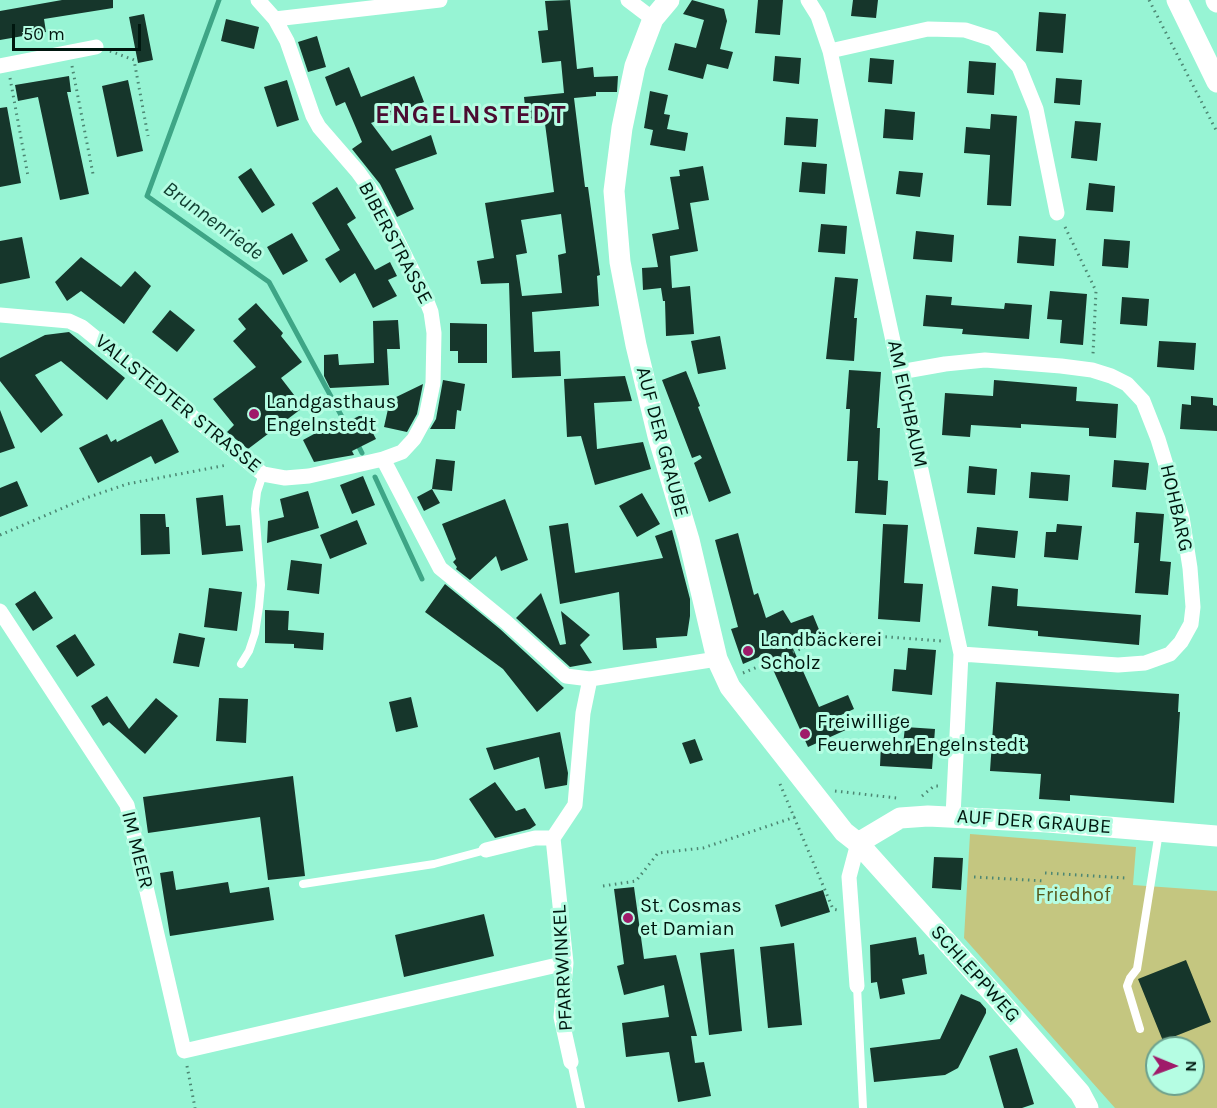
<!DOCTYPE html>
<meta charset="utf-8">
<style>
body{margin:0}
#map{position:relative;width:1217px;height:1108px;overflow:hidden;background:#97f4d4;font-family:Karla,sans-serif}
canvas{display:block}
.north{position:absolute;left:1145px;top:1036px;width:60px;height:60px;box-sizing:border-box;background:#b5fde3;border:2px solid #6da18e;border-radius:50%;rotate:91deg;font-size:16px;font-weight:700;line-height:24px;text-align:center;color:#00170f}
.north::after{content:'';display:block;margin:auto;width:21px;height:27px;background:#9f1b6a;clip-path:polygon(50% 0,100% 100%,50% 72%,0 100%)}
.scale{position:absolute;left:12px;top:24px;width:129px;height:27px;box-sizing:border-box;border:3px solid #00170f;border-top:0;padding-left:8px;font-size:18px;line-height:21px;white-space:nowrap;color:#00170f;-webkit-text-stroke:4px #b5fde3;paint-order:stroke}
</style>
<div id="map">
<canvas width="1217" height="1108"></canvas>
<div class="north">N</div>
<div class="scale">50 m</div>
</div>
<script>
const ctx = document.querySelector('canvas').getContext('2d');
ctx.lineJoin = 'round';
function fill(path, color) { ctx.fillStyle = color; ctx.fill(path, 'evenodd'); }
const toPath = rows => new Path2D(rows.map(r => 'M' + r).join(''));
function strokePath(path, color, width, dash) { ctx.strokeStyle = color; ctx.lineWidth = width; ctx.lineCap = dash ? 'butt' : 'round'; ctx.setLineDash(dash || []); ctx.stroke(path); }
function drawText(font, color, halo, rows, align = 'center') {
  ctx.font = font + ' Karla,sans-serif'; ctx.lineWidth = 6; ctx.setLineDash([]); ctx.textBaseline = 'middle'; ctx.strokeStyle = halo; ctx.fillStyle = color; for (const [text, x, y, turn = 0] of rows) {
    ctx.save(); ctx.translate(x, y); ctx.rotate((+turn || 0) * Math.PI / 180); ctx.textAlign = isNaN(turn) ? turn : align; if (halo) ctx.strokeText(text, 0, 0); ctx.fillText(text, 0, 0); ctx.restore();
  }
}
fill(toPath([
 [970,834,1136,847,1133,885,1217,891,1217,1108,1115,1108,964,938],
 [1157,1048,1193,1048,1193,1084,1157,1084]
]), '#c4c680');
strokePath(toPath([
 [219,0,147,196,269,282,348,428],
 [356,441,362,453],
 [375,477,422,579]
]), '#3ea586', 5);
fill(toPath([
 [62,0,113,0,113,8,44,19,46,32,0,40,0,11],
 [570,0,577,69,593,67,594,77,618,76,617,92,596,92,596,96,574,98,585,187,588,187,598,260,600,275,597,276,599,306,532,312,534,352,560,351,561,376,512,378,509,283,481,284,477,261,494,258,485,203,554,192,544,116,527,124,524,97,564,93,561,61,542,63,538,31,548,30,545,1],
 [561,214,566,253,558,255,562,293,522,296,516,255,527,253,521,220],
 [692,0,724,9,727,21,720,49,733,52,728,69,707,64,703,79,668,70,675,43,696,48,704,20,683,14],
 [758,0,783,0,780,35,755,33],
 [853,0,878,0,876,18,851,16],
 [1039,12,1066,14,1063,53,1036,51],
 [144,14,153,60,138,63,129,17],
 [226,19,259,27,254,49,221,41],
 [317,36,326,67,308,72,298,42],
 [775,56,801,58,799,84,773,81],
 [870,58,894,60,892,84,868,82],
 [969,61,996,63,994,95,967,93],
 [349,67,361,97,414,76,424,102,371,123,392,151,431,135,437,154,395,169,414,209,397,217,380,184,352,149,362,142,345,102,336,106,325,77],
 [69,76,71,92,67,92,89,194,60,200,38,97,18,101,15,85],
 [1056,78,1082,80,1080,105,1054,103],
 [128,80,143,151,117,157,102,86],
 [287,80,299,120,277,127,264,87],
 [650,91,668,95,664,114,670,115,667,129,688,133,685,151,650,145,653,130,644,128],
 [7,107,21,183,0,187,0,108],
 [885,109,915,112,913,140,883,138],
 [991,114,1017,116,1011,206,987,205,990,155,964,153,966,127,990,129],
 [786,117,818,119,816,147,784,145],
 [1075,121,1101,123,1097,161,1071,158],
 [802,162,827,164,825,194,799,192],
 [703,166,709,200,690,203,698,251,670,256,672,288,690,286,694,334,666,336,665,301,663,301,661,288,643,290,642,268,658,267,652,234,679,229,670,177,680,176,679,170],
 [251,168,275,205,262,213,238,177],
 [899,171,923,173,920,197,896,194],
 [1089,183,1115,186,1113,212,1086,210],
 [337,187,356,218,347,224,375,270,390,262,397,276,388,280,397,296,373,308,355,273,340,283,325,259,340,250,312,203],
 [821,224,847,226,845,254,818,252],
 [916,231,954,235,952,262,913,259],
 [292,233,308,261,283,275,267,247],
 [1019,236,1056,239,1054,266,1017,263],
 [22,237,30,278,0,284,0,241],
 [1104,239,1130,241,1128,268,1102,266],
 [81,257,121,287,135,271,151,286,124,324,81,291,67,301,55,282],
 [835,277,858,279,854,318,857,318,854,361,826,359],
 [1050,291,1087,294,1083,345,1060,343,1062,320,1047,319],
 [926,295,952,297,951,305,1004,309,1005,303,1032,305,1029,339,962,334,963,329,923,326],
 [1122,297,1149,299,1147,326,1120,324],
 [256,303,283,333,281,336,302,362,281,378,301,404,301,409,248,449,227,432,234,425,213,399,256,367,233,341,246,329,238,319],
 [170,310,195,330,177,352,152,332],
 [398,320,400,349,387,349,389,385,330,388,324,376,324,355,338,354,339,365,374,363,373,321],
 [450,323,487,324,487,363,458,363,458,351,450,351],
 [69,332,125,378,107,400,61,361,35,375,63,415,41,433,0,381,0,358,45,335],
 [720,336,726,369,698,374,691,341],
 [1159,341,1196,343,1194,370,1157,367],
 [849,370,881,372,877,428,880,428,878,480,888,481,886,515,855,513,858,461,847,461,850,409,846,409],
 [686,371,700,406,698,407,731,493,709,502,694,463,702,458,700,455,692,458,662,380],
 [625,376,632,401,594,403,597,449,643,442,651,469,595,485,581,436,567,437,564,379],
 [443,380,465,384,461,411,457,410,455,429,430,429,436,419],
 [994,380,1077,387,1076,401,1118,404,1116,438,1089,436,1089,428,1021,424,1021,428,971,425,970,437,942,435,945,393,993,396],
 [423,384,417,414,407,432,384,427,390,400],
 [1191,396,1213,398,1213,405,1217,406,1217,431,1180,429,1182,404,1191,405],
 [0,410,15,448,0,453],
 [359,416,364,416,376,439,352,451,354,455,314,462,303,440,325,428,323,425,335,418,339,426],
 [162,419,179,452,155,464,151,456,98,483,79,448,107,434,111,442,116,439,117,442],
 [436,459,455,461,452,491,432,489],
 [1114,460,1149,463,1146,490,1112,487],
 [969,466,997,469,995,495,967,493],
 [1031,472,1070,475,1068,501,1029,498],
 [363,476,375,505,352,514,340,485],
 [17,481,28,506,0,517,0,488],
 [432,489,440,503,424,511,417,497],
 [308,491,319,528,267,543,268,521,284,517,280,499],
 [642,493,660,524,637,537,619,506],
 [223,495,226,526,240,525,243,551,202,555,196,498],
 [505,499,528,560,501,571,496,556,470,580,456,569,457,567,453,562,456,559,442,524],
 [1136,512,1164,514,1160,561,1171,562,1168,595,1135,593,1139,543,1134,543],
 [140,514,165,514,166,527,169,527,170,554,141,555],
 [357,520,367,544,330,559,320,535],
 [568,523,575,573,663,558,655,536,672,530,690,599,690,616,687,636,656,638,657,648,623,650,619,592,560,604,549,526],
 [883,524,908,525,904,583,923,584,920,622,878,619],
 [1057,524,1082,526,1078,560,1044,557,1046,532,1056,532],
 [977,527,1018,531,1015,558,974,554],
 [738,533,754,595,758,593,766,618,783,610,791,623,813,615,820,632,791,644,819,707,848,695,854,709,841,715,848,729,808,747,766,654,743,664,731,629,738,627,715,540],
 [291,560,322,564,319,594,287,590],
 [445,584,500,629,564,688,537,712,503,669,425,612],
 [992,586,1018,589,1017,606,1141,615,1139,645,1038,636,1038,631,988,626],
 [209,588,242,592,237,631,204,627],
 [35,591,53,618,33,631,15,604],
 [541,593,560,645,566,644,561,611,590,635,580,645,592,663,570,667,516,618],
 [265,610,289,611,288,630,324,633,323,650,294,648,294,644,265,643],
 [179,633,205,638,199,667,173,663],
 [75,634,95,665,77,677,56,646],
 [908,648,936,650,932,695,892,691,894,669,906,670],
 [996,682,1179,694,1178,712,1180,712,1174,803,1070,795,1070,801,1039,799,1041,774,990,771],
 [107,696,129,729,156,698,178,716,145,754,109,722,103,726,91,706],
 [411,697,418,727,396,732,389,702],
 [219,698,248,699,246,743,216,741],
 [905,727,935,729,932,769,880,766,881,744,903,745],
 [560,732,568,773,567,785,545,789,539,757,494,770,486,748],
 [695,739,703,760,690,764,682,743],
 [293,776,305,876,268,880,260,817,148,833,143,797],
 [495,782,516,811,525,808,536,825,530,829,495,838,469,799],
 [934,857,963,858,961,890,932,888],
 [173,871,176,890,228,882,230,893,269,887,274,920,170,936,160,873],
 [634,887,644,959,676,955,697,1036,691,1036,695,1063,704,1062,711,1096,678,1102,669,1052,626,1057,622,1023,669,1017,664,985,624,995,617,966,624,964,614,889],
 [823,890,830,912,781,927,775,905],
 [484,914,494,956,404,977,395,935],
 [916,937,919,955,924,954,927,974,902,979,905,994,880,999,877,982,871,983,870,945],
 [794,943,802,1025,768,1028,760,947],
 [734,949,742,1031,709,1035,700,953],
 [1186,960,1211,1022,1163,1041,1138,979],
 [961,994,980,1002,986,1009,986,1013,958,1068,945,1075,874,1082,870,1048,940,1039],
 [1017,1048,1034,1104,1022,1108,1004,1108,989,1056]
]), '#16362b');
strokePath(toPath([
 [1149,0,1217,132],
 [110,51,134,60,148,136],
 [72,66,93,174],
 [10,78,28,176],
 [1065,227,1096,291,1093,354],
 [0,535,86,498,127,484,227,465],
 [743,673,829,637,848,634,942,641],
 [780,784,833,909,837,910],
 [835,791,897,798],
 [922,796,934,786,938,786],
 [1045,873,1126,878],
 [974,877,1045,881],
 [603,886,636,881,658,853,703,848,795,817],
 [187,1066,195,1108]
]), '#4c8672', 3, [1.5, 4.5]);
strokePath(toPath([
 [241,664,249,651,255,633,259,607,261,585,255,509,257,492,263,474],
 [303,884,434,864,486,850],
 [857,986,863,1108],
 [1140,1029,1127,986,1130,978,1137,969,1159,832],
 [571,1062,581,1108]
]), '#fff', 8);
strokePath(toPath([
 [258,0,275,19,287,41,313,116,319,127,358,172,376,197,424,294,431,312,434,333,433,383,426,417,414,439,402,452,383,459],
 [628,0,653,19],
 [808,0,818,16,830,51,961,654,953,816],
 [275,19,440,0],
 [830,51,928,29,965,30,993,39,1019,67,1036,109,1057,213],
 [0,66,96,47],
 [0,315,69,321,82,327,263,474,285,478,309,476,383,459,440,568,506,622,566,676,590,679,717,659],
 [900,372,945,364,985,360,1061,366,1092,370,1111,376,1127,384,1143,401,1158,439,1182,517,1190,568,1193,607,1191,624,1181,642,1170,654,1145,663,1118,665,961,654],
 [0,611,127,805,184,1051,566,963],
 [486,850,535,838,553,838],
 [857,986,849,877,858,843],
 [571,1062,561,1017,566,963,553,838,575,805,583,713,590,679]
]), '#fff', 15);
strokePath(toPath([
 [669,0,653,19,635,66,622,128,614,191,620,262,636,345,658,436,689,540,717,659,730,687,844,832,858,843,998,999,1080,1093,1088,1108],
 [1177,0,1217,82],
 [1216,0,1217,2],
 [858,843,900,818,928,816,1048,822,1217,836]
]), '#fff', 21);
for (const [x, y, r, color] of [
 [254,414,6,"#9f1b6a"],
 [748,651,6,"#9f1b6a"],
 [805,734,6,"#9f1b6a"],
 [628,918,6,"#9f1b6a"]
]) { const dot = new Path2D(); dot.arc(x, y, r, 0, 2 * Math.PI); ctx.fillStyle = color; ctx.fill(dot); strokePath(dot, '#b5fde3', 2); }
drawText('20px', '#00170f', '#b5fde3', [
 ["BIBERSTRASSE",395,243,62],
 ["VALLSTEDTER STRASSE",178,404,39],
 ["AM EICHBAUM",907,404,78],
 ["AUF DER GRAUBE",662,442,75],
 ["HOHBARG",1176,508,77],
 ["AUF DER GRAUBE",1034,822,4],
 ["IM MEER",137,850,76],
 ["PFARRWINKEL",563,968,-93],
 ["SCHLEPPWEG",975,974,48]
]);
drawText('20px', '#00170f', '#b5fde3', [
 ["Landgasthaus",266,402],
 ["Engelnstedt",266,425],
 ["Landbäckerei",760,640],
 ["Scholz",760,663],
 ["Freiwillige",817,722],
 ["Feuerwehr Engelnstedt",817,745],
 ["St. Cosmas",640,906],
 ["et Damian",640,929]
], 'left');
drawText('20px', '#57581a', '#b5fde3', [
 ["Friedhof",1073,895]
]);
drawText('italic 21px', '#0f3d2f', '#b5fde3', [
 ["Brunnenriede",213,221,36]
]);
ctx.letterSpacing = '1.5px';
drawText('bold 26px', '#4b0c31', '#b5fde3', [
 ["ENGELNSTEDT",471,116]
]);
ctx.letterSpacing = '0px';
</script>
